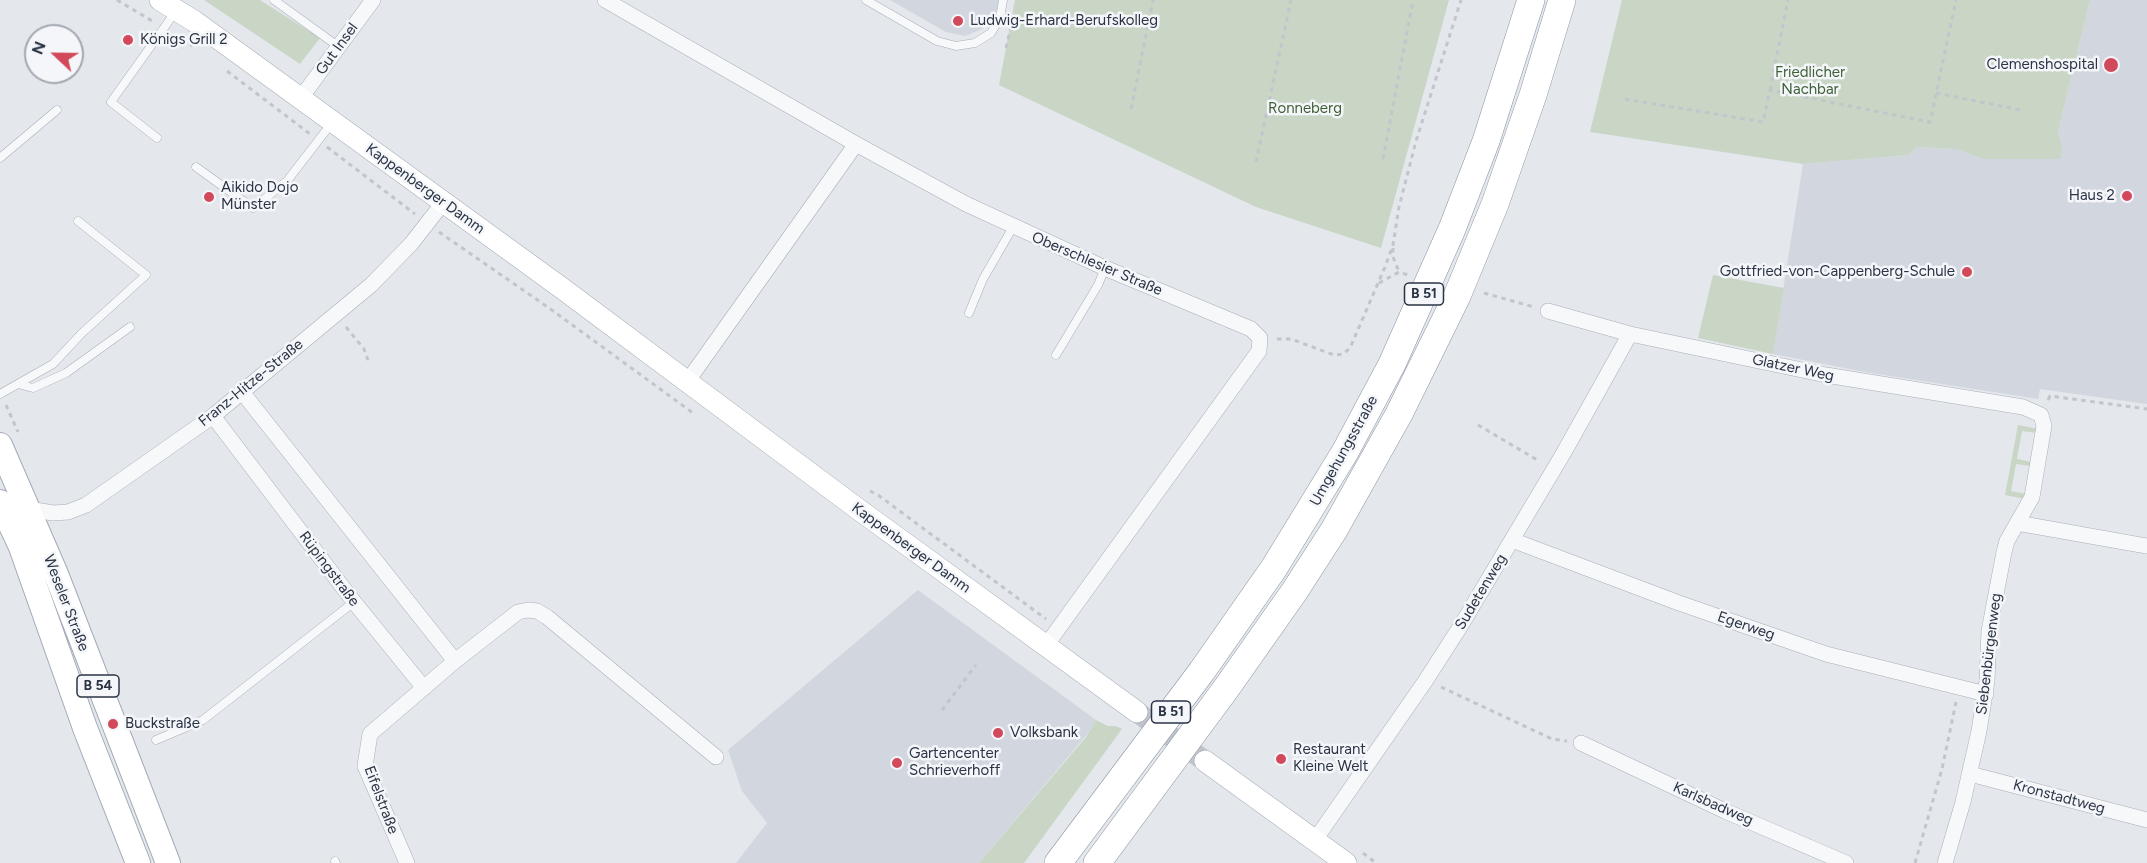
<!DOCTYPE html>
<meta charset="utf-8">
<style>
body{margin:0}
#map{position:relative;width:2147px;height:863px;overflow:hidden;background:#e4e7ec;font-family:Figtree,sans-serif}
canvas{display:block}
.north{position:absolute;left:24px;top:24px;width:60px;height:60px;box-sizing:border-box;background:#f4f6f9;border:2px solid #a4a8b1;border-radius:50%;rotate:292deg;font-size:16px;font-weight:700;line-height:24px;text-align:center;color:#2b3445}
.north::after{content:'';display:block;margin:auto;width:21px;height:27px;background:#d1495b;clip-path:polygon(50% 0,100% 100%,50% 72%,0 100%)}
</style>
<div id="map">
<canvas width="2147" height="863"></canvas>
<div class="north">N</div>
</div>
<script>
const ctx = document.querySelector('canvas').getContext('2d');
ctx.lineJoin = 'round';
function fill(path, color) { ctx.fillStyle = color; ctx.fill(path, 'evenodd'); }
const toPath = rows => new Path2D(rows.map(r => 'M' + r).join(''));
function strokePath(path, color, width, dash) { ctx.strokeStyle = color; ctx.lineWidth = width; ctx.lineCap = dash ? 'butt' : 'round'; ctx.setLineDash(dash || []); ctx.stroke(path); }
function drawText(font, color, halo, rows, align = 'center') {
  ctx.font = font + ' Figtree,sans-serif'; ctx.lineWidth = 5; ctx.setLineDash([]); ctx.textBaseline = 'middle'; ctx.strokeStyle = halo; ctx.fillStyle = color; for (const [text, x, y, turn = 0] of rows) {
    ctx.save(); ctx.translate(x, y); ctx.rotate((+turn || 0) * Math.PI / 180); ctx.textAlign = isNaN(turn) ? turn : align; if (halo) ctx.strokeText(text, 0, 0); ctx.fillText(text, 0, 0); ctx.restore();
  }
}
fill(toPath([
 [890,0,999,0,996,13,982,29,965,36,946,32],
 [2090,0,2147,0,2147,404,2040,389,2038,399,1865,372,1773,354,1803,164,1908,155,1917,147,1956,149,1985,159,2062,148,2058,131],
 [918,590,1096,720,1088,733,979,863,736,863,767,823,742,791,728,750]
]), '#d2d6de');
fill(toPath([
 [204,0,260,0,320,38,300,64],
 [1015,0,1449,0,1381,248,1256,207,999,85],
 [1622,0,2090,0,2058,131,2062,148,2060,159,1984,159,1956,149,1917,147,1908,155,1803,164,1590,132],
 [1713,275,1784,288,1773,354,1698,338],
 [2018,425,2038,429,2037,433,2022,431,2017,459,2032,462,2031,466,2016,464,2011,491,2026,494,2025,499,2005,495],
 [1096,720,1108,726,1116,726,1122,729,1024,863,979,863,1086,737]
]), '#c9d6c5');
strokePath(toPath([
 [1137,712,1205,761]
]), '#bfc3cb', 21, [21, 10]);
const lane = toPath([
 [274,0,339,47],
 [866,0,937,41,956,46,975,43,991,33,1000,18,1003,0],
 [157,138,111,102,176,11],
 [0,158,57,110],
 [196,167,253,208,287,181,331,124],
 [969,313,983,279,1013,227],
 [1056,355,1098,285,1105,268],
 [18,384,33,388,66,373,130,327],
 [0,394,53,364,82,333,146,275,78,221],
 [156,740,203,720,354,602],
 [335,861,336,863]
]);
const street = toPath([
 [605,0,856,144,966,204,1105,268,1251,329,1260,338,1259,351,1045,647],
 [300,99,373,0],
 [1548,311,1630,334,1826,375,2023,407,2041,415,2044,426,2032,497,2007,541,2004,552,1989,631,1987,681,1979,731,1963,802,1945,863],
 [687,382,856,144],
 [242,392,455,661],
 [213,416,354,602,424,688],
 [29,509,53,513,68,512,86,505,213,416,371,285,411,244,443,203],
 [2017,523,2147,546],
 [1512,540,1679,603,1826,654,1986,694],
 [1581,743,1725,811,1846,863],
 [1970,774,2147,820],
 [1315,840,1426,680,1460,627,1563,454,1630,334],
 [407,863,365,766,370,734,455,661,518,612,528,610,537,611,547,617,716,757]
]);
const secondary = toPath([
 [160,0,194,21,563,289,858,509,1137,712],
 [1205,761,1346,863]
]);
const primary = toPath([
 [0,445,56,574,168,863],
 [0,502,21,547,85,728,138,863]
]);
const highway = toPath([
 [1058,863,1202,671,1274,568,1345,452,1392,364,1452,229,1486,141,1531,0],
 [1097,863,1225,690,1294,592,1334,530,1399,414,1457,296,1495,204,1533,95,1562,0]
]);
strokePath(lane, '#a9aeb7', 9);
strokePath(street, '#a9aeb7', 16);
strokePath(secondary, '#a9aeb7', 22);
strokePath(primary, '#a3abb8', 26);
strokePath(highway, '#8b94a3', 28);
strokePath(toPath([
 [117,0,154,22],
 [175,35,192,46],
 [1006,48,1011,27],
 [227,71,310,134],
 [1770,90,1788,0],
 [1936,93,2021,110],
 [1625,99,1763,122,1770,90,1930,122,1956,0],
 [1131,109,1153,0],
 [327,147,415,214],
 [1383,159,1413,0],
 [1256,162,1291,0],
 [439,232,549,308,693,413],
 [1393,248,1393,257,1399,272],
 [1379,283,1399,272,1408,275],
 [1484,293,1534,307],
 [346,327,364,349,368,360],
 [1277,339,1291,339,1334,355,1343,354,1350,348,1385,267,1393,245,1399,207,1416,141,1461,0],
 [2048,400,2050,396,2147,409],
 [6,405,18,432],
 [1478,425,1539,461],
 [870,491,878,495,1046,619],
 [1441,687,1552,739,1567,741],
 [942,710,976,665],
 [1363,853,1376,863],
 [1915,863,1942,769,1956,702]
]), '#c2c5cb', 3, [4.5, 4.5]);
strokePath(lane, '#f7f8fa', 8);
strokePath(street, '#f7f8fa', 15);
strokePath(secondary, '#fff', 21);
strokePath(primary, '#fff', 24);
strokePath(highway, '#fff', 27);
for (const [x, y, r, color] of [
 [958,21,6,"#d1495b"],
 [128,40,6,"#d1495b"],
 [2111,65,8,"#d1495b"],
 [2127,196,6,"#d1495b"],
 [209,197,6,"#d1495b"],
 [1967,272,6,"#d1495b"],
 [113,724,6,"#d1495b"],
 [998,733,6,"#d1495b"],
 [1281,759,6,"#d1495b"],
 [897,763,6,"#d1495b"]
]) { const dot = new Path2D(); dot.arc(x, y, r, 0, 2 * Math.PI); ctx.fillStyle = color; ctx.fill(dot); strokePath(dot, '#f4f6f9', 2); }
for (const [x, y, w] of [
 [1424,294,39],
 [98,686,42],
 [1171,712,39]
]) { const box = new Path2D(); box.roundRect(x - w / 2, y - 11, w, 22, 4.5); ctx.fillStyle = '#f4f6f9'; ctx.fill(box); strokePath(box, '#2b3445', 1.5); }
drawText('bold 14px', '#2b3445', null, [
 ["B 51",1424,294],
 ["B 54",98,686],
 ["B 51",1171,712]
]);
drawText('15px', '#2b3445', '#f4f6f9', [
 ["Ludwig-Erhard-Berufskolleg",970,21],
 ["Königs Grill 2",140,40],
 ["Clemenshospital",2098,65,"right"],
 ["Aikido Dojo",221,188],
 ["Münster",221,205],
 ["Haus 2",2115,196,"right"],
 ["Gottfried-von-Cappenberg-Schule",1955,272,"right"],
 ["Buckstraße",125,724],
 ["Volksbank",1010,733],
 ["Restaurant",1293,750],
 ["Kleine Welt",1293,767],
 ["Gartencenter",909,754],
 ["Schrieverhoff",909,771]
], 'left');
drawText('15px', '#2b3445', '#f4f6f9', [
 ["Gut Insel",337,49,-54],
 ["Kappenberger Damm",425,189,36],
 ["Oberschlesier Straße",1097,264,23],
 ["Glatzer Weg",1793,368,12],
 ["Franz-Hitze-Straße",251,383,-39],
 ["Umgehungsstraße",1344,451,-61],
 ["Kappenberger Damm",911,548,36],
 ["Rüpingstraße",329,569,53],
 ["Sudetenweg",1481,592,-59],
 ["Weseler Straße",66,603,69],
 ["Egerweg",1746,626,19],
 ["Siebenbürgenweg",1989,654,-83],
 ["Kronstadtweg",2059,797,15],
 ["Eifelstraße",381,800,69],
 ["Karlsbadweg",1713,804,24]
]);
drawText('15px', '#3f6138', '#f4f6f9', [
 ["Friedlicher",1810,73],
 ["Nachbar",1810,90],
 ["Ronneberg",1305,109]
]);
</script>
